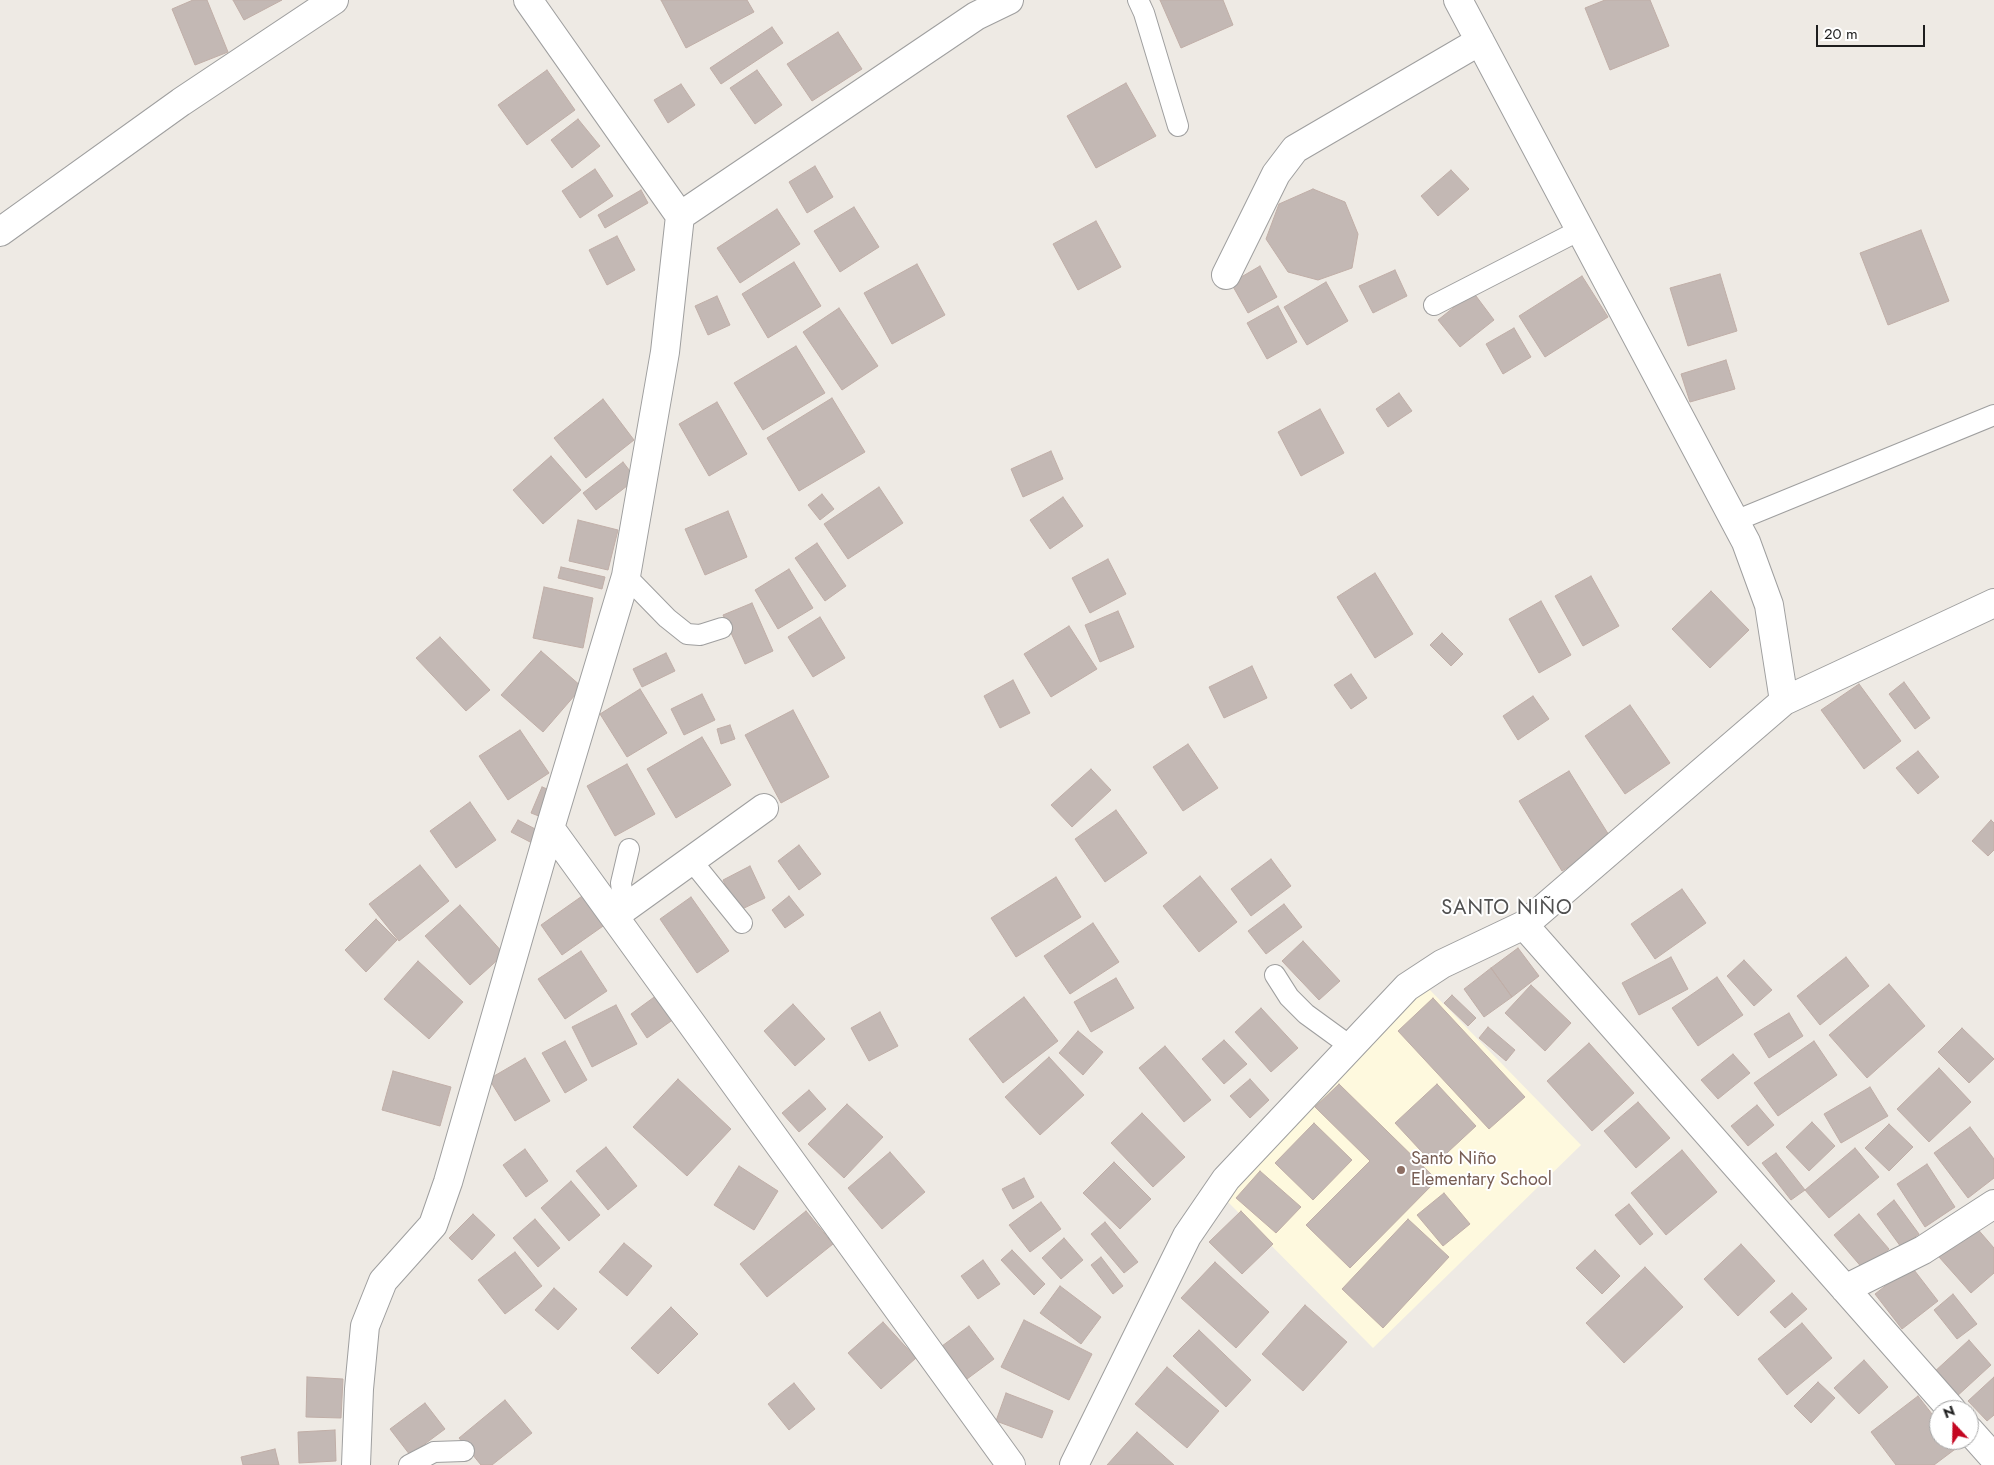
<!DOCTYPE html>
<meta charset="utf-8">
<style>
body{margin:0}
#map{position:relative;width:1994px;height:1465px;overflow:hidden;background:#eeeae4;font-family:Jost,sans-serif}
canvas{display:block}
.north{position:absolute;left:1929px;top:1400px;width:50px;height:50px;box-sizing:border-box;background:#fff;border:1px solid #a5a5a5;border-radius:50%;rotate:339deg;font-size:14px;font-weight:700;line-height:20px;text-align:center;color:#1e1e1e}
.north::after{content:'';display:block;margin:auto;width:18px;height:22px;background:#c40722;clip-path:polygon(50% 0,100% 100%,50% 72%,0 100%)}
.scale{position:absolute;left:1816px;top:25px;width:109px;height:22px;box-sizing:border-box;border:2px solid #1e1e1e;border-top:0;padding-left:6px;font-size:15px;line-height:18px;white-space:nowrap;color:#1e1e1e;-webkit-text-stroke:4px #fff;paint-order:stroke}
</style>
<div id="map">
<canvas width="1994" height="1465"></canvas>
<div class="north">N</div>
<div class="scale">20 m</div>
</div>
<script>
const ctx = document.querySelector('canvas').getContext('2d');
ctx.lineJoin = 'round';
function fill(path, color) { ctx.fillStyle = color; ctx.fill(path, 'evenodd'); }
const toPath = rows => new Path2D(rows.map(r => 'M' + r).join(''));
function strokePath(path, color, width, dash) { ctx.strokeStyle = color; ctx.lineWidth = width; ctx.lineCap = dash ? 'butt' : 'round'; ctx.setLineDash(dash || []); ctx.stroke(path); }
function drawText(font, color, halo, rows, align = 'center') {
  ctx.font = font + ' Jost,sans-serif'; ctx.lineWidth = 4; ctx.setLineDash([]); ctx.textBaseline = 'middle'; ctx.strokeStyle = halo; ctx.fillStyle = color; for (const [text, x, y, turn = 0] of rows) {
    ctx.save(); ctx.translate(x, y); ctx.rotate((+turn || 0) * Math.PI / 180); ctx.textAlign = isNaN(turn) ? turn : align; if (halo) ctx.strokeText(text, 0, 0); ctx.fillText(text, 0, 0); ctx.restore();
  }
}
fill(toPath([
 [1426,986,1581,1145,1373,1348,1222,1196]
]), '#fef9de');
const building = toPath([
 [193,0,207,0,228,52,195,65,172,9,193,0],
 [233,0,282,0,244,20,233,0],
 [661,0,747,0,754,12,686,48,661,0],
 [1160,0,1223,0,1233,25,1181,48,1160,0],
 [1605,0,1650,0,1669,46,1610,70,1585,8,1605,0],
 [772,27,783,43,721,84,710,68,772,27],
 [838,32,862,69,812,101,787,64,838,32],
 [547,70,575,110,527,145,498,105,547,70],
 [757,70,782,105,755,124,730,88,757,70],
 [1126,83,1156,136,1096,168,1067,116,1126,83],
 [681,84,695,105,668,123,654,100,681,84],
 [578,119,600,146,572,168,551,140,578,119],
 [815,166,833,197,807,213,789,182,815,166],
 [595,169,613,196,580,218,562,191,595,169],
 [1451,170,1469,189,1438,216,1421,196,1451,170],
 [1313,189,1345,202,1358,234,1352,268,1318,280,1288,272,1266,239,1279,204,1313,189],
 [641,190,648,203,605,228,598,215,641,190],
 [854,207,879,247,840,272,814,231,854,207],
 [777,209,800,244,740,283,717,248,777,209],
 [1096,221,1121,267,1078,290,1053,244,1096,221],
 [1921,230,1949,301,1888,325,1860,253,1921,230],
 [617,236,635,270,607,285,589,250,617,236],
 [794,262,821,306,768,338,742,294,794,262],
 [917,264,945,315,892,344,864,293,917,264],
 [1260,266,1277,297,1248,313,1231,283,1260,266],
 [1395,270,1407,296,1373,313,1359,286,1395,270],
 [1720,274,1737,331,1688,346,1670,288,1720,274],
 [1582,276,1608,317,1545,357,1519,316,1582,276],
 [1326,282,1348,321,1307,345,1284,307,1326,282],
 [1473,292,1494,320,1460,347,1438,320,1473,292],
 [717,296,730,325,708,335,695,306,717,296],
 [1278,306,1297,342,1267,359,1247,323,1278,306],
 [839,308,878,366,842,390,803,332,839,308],
 [1514,328,1531,357,1503,374,1486,344,1514,328],
 [796,346,825,393,763,430,734,383,796,346],
 [1726,360,1735,389,1690,402,1681,374,1726,360],
 [1399,393,1412,411,1388,427,1376,409,1399,393],
 [832,398,865,452,799,491,767,438,832,398],
 [603,399,634,440,586,478,554,438,603,399],
 [717,402,747,454,709,476,679,424,717,402],
 [1320,409,1344,453,1301,476,1278,432,1320,409],
 [1051,451,1063,479,1023,497,1011,469,1051,451],
 [551,456,581,490,543,524,513,490,551,456],
 [623,462,636,479,596,510,583,493,623,462],
 [879,487,903,523,848,559,824,524,879,487],
 [822,494,834,509,820,520,808,505,822,494],
 [1063,497,1083,526,1050,549,1030,520,1063,497],
 [728,511,747,557,705,575,685,529,728,511],
 [578,520,618,530,608,570,569,561,578,520],
 [817,543,846,586,825,601,795,558,817,543],
 [1108,559,1126,594,1090,613,1072,578,1108,559],
 [561,567,605,577,602,589,558,578,561,567],
 [789,569,813,608,778,629,755,590,789,569],
 [1375,573,1413,634,1375,658,1337,597,1375,573],
 [1591,576,1619,626,1583,646,1555,596,1591,576],
 [544,587,593,598,583,648,533,638,544,587],
 [1711,591,1749,630,1710,668,1672,629,1711,591],
 [1541,601,1571,655,1539,673,1509,619,1541,601],
 [752,603,773,651,745,664,723,615,752,603],
 [1118,611,1134,647,1100,662,1085,625,1118,611],
 [820,617,845,658,813,677,788,637,820,617],
 [1069,626,1097,669,1051,697,1024,654,1069,626],
 [1442,633,1463,654,1451,666,1430,645,1442,633],
 [440,637,490,690,466,711,416,658,440,637],
 [541,651,582,687,543,732,501,695,541,651],
 [666,653,675,671,642,687,633,669,666,653],
 [1252,666,1267,698,1224,718,1209,687,1252,666],
 [1351,674,1367,698,1351,709,1334,685,1351,674],
 [1013,680,1030,713,1000,728,984,696,1013,680],
 [1904,682,1930,718,1915,729,1889,694,1904,682],
 [1859,684,1901,741,1864,769,1821,710,1859,684],
 [640,689,667,733,627,757,600,714,640,689],
 [702,694,715,720,684,735,671,709,702,694],
 [1533,696,1549,719,1518,740,1503,716,1533,696],
 [1630,705,1670,763,1625,794,1585,736,1630,705],
 [793,710,829,777,781,803,745,735,793,710],
 [730,725,735,739,721,744,717,729,730,725],
 [520,730,549,773,508,800,479,756,520,730],
 [702,737,731,785,676,818,647,769,702,737],
 [1188,744,1218,788,1183,811,1153,767,1188,744],
 [1918,751,1939,777,1918,794,1896,768,1918,751],
 [627,764,655,814,615,836,587,786,627,764],
 [1091,769,1111,790,1072,827,1051,805,1091,769],
 [1569,771,1612,840,1562,871,1519,801,1569,771],
 [542,787,555,792,544,818,531,813,542,787],
 [470,802,496,840,456,868,430,831,470,802],
 [1116,810,1147,853,1105,882,1075,839,1116,810],
 [518,820,539,831,532,843,511,832,518,820],
 [1991,820,1994,823,1994,850,1988,856,1972,841,1991,820],
 [799,845,821,874,799,890,778,861,799,845],
 [1271,859,1291,886,1251,916,1231,889,1271,859],
 [420,865,449,901,399,941,369,904,420,865],
 [750,866,765,898,738,911,723,880,750,866],
 [1200,876,1237,922,1199,952,1163,906,1200,876],
 [1056,877,1081,917,1016,957,991,918,1056,877],
 [1682,889,1706,923,1655,959,1631,924,1682,889],
 [585,894,606,924,562,955,541,925,585,894],
 [789,896,804,915,785,928,772,910,789,896],
 [691,897,729,951,697,973,660,919,691,897],
 [1284,904,1302,927,1266,954,1248,931,1284,904],
 [460,905,504,954,470,985,425,936,460,905],
 [376,919,397,940,366,972,345,950,376,919],
 [1093,923,1119,962,1070,994,1044,956,1093,923],
 [1303,941,1340,981,1319,1000,1282,961,1303,941],
 [1518,948,1539,976,1512,997,1491,968,1518,948],
 [581,951,607,991,565,1019,538,979,581,951],
 [1671,957,1688,989,1639,1015,1622,983,1671,957],
 [1846,957,1869,986,1820,1025,1797,996,1846,957],
 [1744,960,1772,990,1754,1006,1727,976,1744,960],
 [418,961,463,1002,429,1039,384,999,418,961],
 [1491,968,1512,997,1484,1017,1464,989,1491,968],
 [1717,977,1743,1015,1698,1046,1672,1008,1717,977],
 [1116,978,1134,1008,1091,1032,1074,1002,1116,978],
 [1889,984,1925,1026,1867,1078,1829,1035,1889,984],
 [1531,985,1571,1023,1545,1051,1505,1013,1531,985],
 [657,995,674,1019,647,1038,631,1014,657,995],
 [1452,995,1476,1018,1468,1026,1444,1003,1452,995],
 [1024,997,1058,1041,1003,1083,969,1039,1024,997],
 [1433,998,1525,1097,1489,1129,1398,1031,1433,998],
 [793,1004,825,1039,795,1066,764,1031,793,1004],
 [616,1005,637,1044,592,1067,572,1027,616,1005],
 [1261,1008,1298,1048,1271,1072,1235,1032,1261,1008],
 [880,1012,898,1046,869,1061,851,1028,880,1012],
 [1789,1013,1803,1036,1769,1058,1754,1034,1789,1013],
 [1488,1027,1515,1050,1506,1061,1479,1038,1488,1027],
 [1962,1028,1994,1059,1969,1083,1938,1052,1962,1028],
 [1078,1031,1103,1052,1083,1075,1059,1053,1078,1031],
 [1224,1040,1247,1064,1224,1084,1202,1059,1224,1040],
 [565,1041,587,1080,565,1093,542,1053,565,1041],
 [1814,1041,1837,1075,1778,1116,1754,1083,1814,1041],
 [1589,1043,1634,1093,1592,1131,1547,1081,1589,1043],
 [1165,1046,1211,1100,1184,1122,1139,1068,1165,1046],
 [1733,1054,1750,1073,1718,1099,1701,1080,1733,1054],
 [1049,1057,1084,1095,1040,1135,1005,1097,1049,1057],
 [525,1058,550,1101,515,1121,489,1079,525,1058],
 [1939,1068,1971,1102,1929,1142,1897,1109,1939,1068],
 [393,1071,451,1087,440,1126,382,1110,393,1071],
 [678,1079,731,1129,687,1176,633,1127,678,1079],
 [1250,1079,1269,1100,1250,1118,1230,1096,1250,1079],
 [1339,1084,1437,1180,1350,1268,1306,1225,1370,1161,1315,1107,1339,1084],
 [1437,1084,1476,1126,1434,1165,1395,1123,1437,1084],
 [1870,1087,1888,1116,1841,1143,1824,1114,1870,1087],
 [809,1090,826,1109,799,1132,782,1113,809,1090],
 [1638,1102,1670,1138,1636,1168,1604,1131,1638,1102],
 [847,1104,883,1137,844,1178,808,1144,847,1104],
 [1757,1105,1774,1125,1748,1146,1731,1126,1757,1105],
 [1142,1113,1185,1157,1153,1187,1111,1143,1142,1113],
 [1812,1122,1835,1146,1809,1171,1786,1147,1812,1122],
 [1314,1123,1352,1160,1313,1200,1275,1163,1314,1123],
 [1889,1124,1913,1147,1889,1171,1865,1148,1889,1124],
 [1970,1127,1994,1159,1994,1178,1968,1198,1934,1153,1970,1127],
 [606,1147,637,1186,608,1210,576,1171,606,1147],
 [1855,1148,1879,1177,1829,1218,1805,1190,1855,1148],
 [525,1149,548,1181,526,1197,503,1165,525,1149],
 [1682,1150,1717,1192,1666,1235,1631,1193,1682,1150],
 [890,1152,925,1192,882,1229,848,1188,890,1152],
 [1776,1153,1805,1190,1791,1200,1762,1163,1776,1153],
 [1114,1162,1151,1199,1120,1229,1083,1193,1114,1162],
 [1927,1164,1955,1207,1925,1227,1897,1184,1927,1164],
 [739,1166,778,1191,754,1230,714,1205,739,1166],
 [1260,1171,1301,1207,1276,1233,1236,1198,1260,1171],
 [1024,1178,1034,1197,1013,1209,1002,1189,1024,1178],
 [571,1181,600,1215,569,1241,541,1208,571,1181],
 [1444,1193,1470,1224,1443,1246,1417,1215,1444,1193],
 [1894,1200,1919,1234,1901,1247,1877,1214,1894,1200],
 [1041,1202,1061,1229,1030,1252,1009,1225,1041,1202],
 [1629,1204,1653,1234,1640,1245,1615,1215,1629,1204],
 [806,1211,833,1244,767,1297,740,1264,806,1211],
 [1241,1211,1273,1244,1242,1274,1209,1242,1241,1211],
 [473,1214,495,1235,472,1260,449,1238,473,1214],
 [1859,1214,1889,1249,1864,1270,1834,1235,1859,1214],
 [535,1219,560,1248,538,1267,513,1238,535,1219],
 [1408,1219,1449,1257,1383,1328,1342,1289,1408,1219],
 [1105,1222,1138,1262,1124,1273,1091,1234,1105,1222],
 [1975,1226,1994,1248,1994,1273,1971,1293,1939,1257,1975,1226],
 [1064,1238,1083,1260,1061,1279,1042,1258,1064,1238],
 [624,1243,652,1266,627,1296,599,1272,624,1243],
 [1741,1244,1775,1281,1738,1316,1704,1279,1741,1244],
 [1012,1250,1045,1284,1034,1295,1001,1260,1012,1250],
 [1595,1250,1620,1276,1602,1294,1576,1268,1595,1250],
 [515,1252,542,1286,505,1314,478,1280,515,1252],
 [1101,1257,1123,1286,1113,1294,1091,1265,1101,1257],
 [983,1260,1000,1284,978,1299,961,1276,983,1260],
 [1215,1262,1269,1312,1236,1348,1181,1298,1215,1262],
 [1911,1266,1938,1301,1902,1329,1875,1294,1911,1266],
 [1645,1267,1683,1307,1624,1363,1586,1323,1645,1267],
 [1060,1286,1101,1317,1081,1344,1040,1313,1060,1286],
 [554,1288,577,1309,558,1330,535,1310,554,1288],
 [1792,1293,1807,1309,1785,1328,1770,1312,1792,1293],
 [1953,1294,1977,1324,1957,1339,1934,1310,1953,1294],
 [1305,1305,1347,1342,1303,1391,1262,1354,1305,1305],
 [671,1307,698,1334,658,1374,631,1348,671,1307],
 [1024,1320,1092,1354,1069,1400,1001,1367,1024,1320],
 [883,1322,916,1358,881,1389,848,1353,883,1322],
 [1802,1323,1832,1358,1787,1395,1758,1359,1802,1323],
 [969,1326,994,1359,967,1379,942,1346,969,1326],
 [1199,1330,1251,1380,1226,1407,1173,1356,1199,1330],
 [1969,1340,1991,1365,1955,1398,1933,1373,1969,1340],
 [1864,1360,1888,1387,1859,1414,1834,1388,1864,1360],
 [1167,1367,1219,1411,1187,1448,1135,1404,1167,1367],
 [307,1377,343,1379,341,1418,306,1417,307,1377],
 [1994,1377,1994,1415,1987,1421,1968,1401,1994,1377],
 [1818,1382,1835,1398,1811,1423,1794,1406,1818,1382],
 [794,1383,815,1409,789,1430,768,1404,794,1383],
 [1006,1393,1053,1411,1042,1438,996,1421,1006,1393],
 [1918,1396,1939,1423,1939,1440,1952,1440,1958,1447,1934,1465,1896,1465,1871,1432,1918,1396],
 [505,1400,532,1433,492,1465,481,1465,459,1438,505,1400],
 [425,1403,445,1429,410,1455,390,1429,425,1403],
 [335,1430,336,1461,299,1463,298,1432,335,1430],
 [1137,1432,1174,1465,1107,1465,1137,1432],
 [275,1449,279,1465,243,1465,241,1457,275,1449]
]);
fill(building, '#c3b8b4');
strokePath(building, '#c0aea7', 1);
const lane = toPath([
 [1138,0,1144,13,1178,126],
 [1434,305,1580,230],
 [1735,521,1994,415],
 [626,576,667,618,687,634,700,635,722,628],
 [691,860,742,923],
 [624,909,621,883,629,849],
 [1275,975,1289,997,1306,1014,1350,1046],
 [409,1465,434,1452,464,1451]
]);
const street = toPath([
 [528,0,680,216],
 [1458,0,1746,542,1769,605,1784,701],
 [0,232,181,102,334,0],
 [1226,275,1276,174,1295,149,1480,41],
 [550,828,1011,1465],
 [614,916,764,808],
 [1524,925,1952,1410],
 [1845,1289,1923,1250,1994,1204],
 [1969,1430,1994,1458],
 [356,1465,359,1389,365,1326,383,1281,433,1225,448,1182,550,828,626,576,665,352,680,216,976,16,1009,0],
 [1074,1465,1187,1236,1226,1179,1407,987,1442,964,1524,925,1784,701,1994,603]
]);
strokePath(lane, '#9f9f9f', 22);
strokePath(street, '#9f9f9f', 30);
strokePath(lane, '#fff', 20);
strokePath(street, '#fff', 28);
for (const [x, y, r, color] of [
 [1401,1170,5,"#8d6e63"]
]) { const dot = new Path2D(); dot.arc(x, y, r, 0, 2 * Math.PI); ctx.fillStyle = color; ctx.fill(dot); strokePath(dot, '#fff', 2); }
drawText('18px', '#785e54', '#fff', [
 ["Santo Niño",1411,1160],
 ["Elementary School",1411,1181]
], 'left');
ctx.letterSpacing = '1px';
drawText('20px', '#515151', '#fff', [
 ["SANTO NIÑO",1507,909]
]);
ctx.letterSpacing = '0px';
</script>
